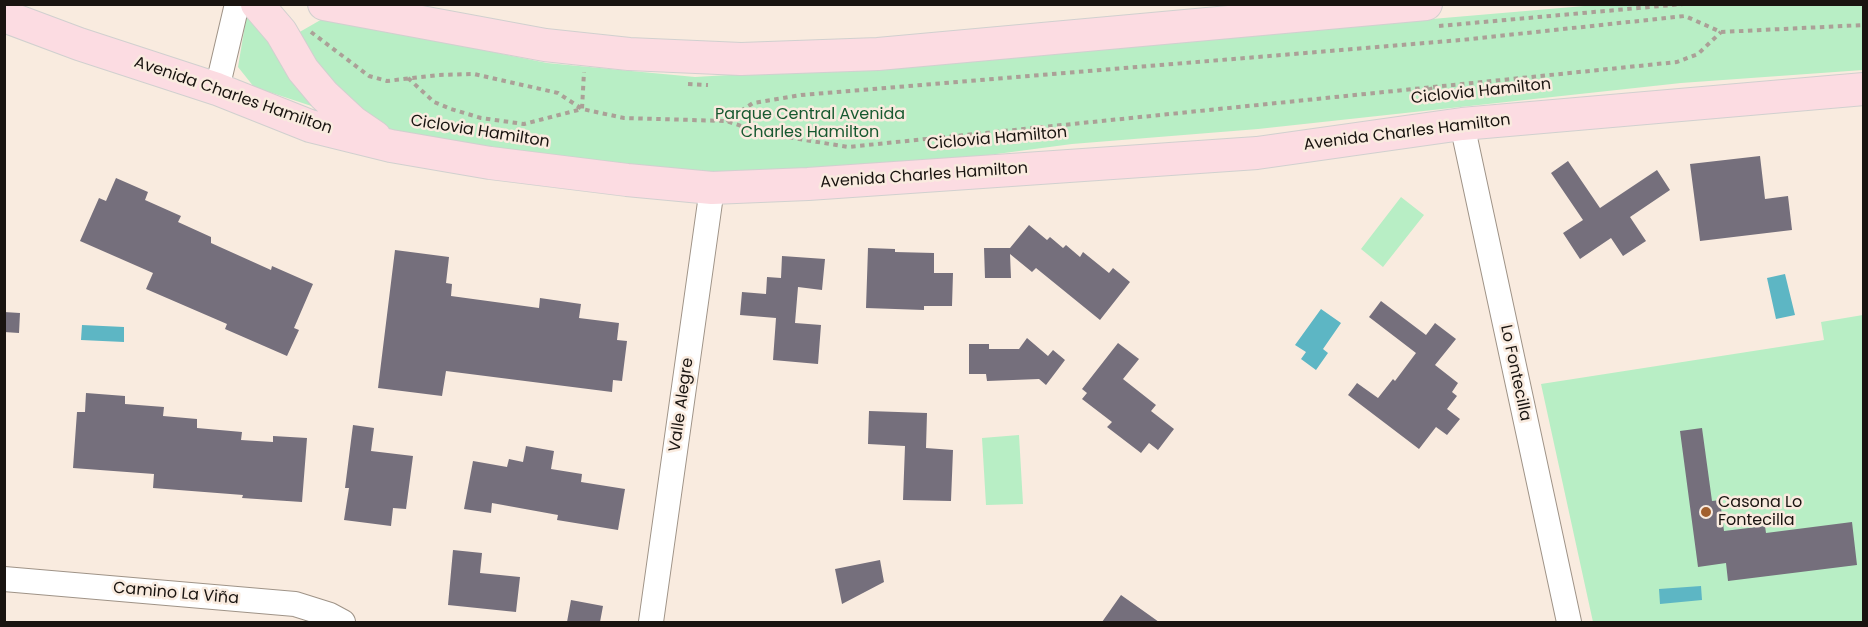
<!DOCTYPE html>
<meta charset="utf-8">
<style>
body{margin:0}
#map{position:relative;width:1868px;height:627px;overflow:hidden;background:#f9ebdf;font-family:Poppins,sans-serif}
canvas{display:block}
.frame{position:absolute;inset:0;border:6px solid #191410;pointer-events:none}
</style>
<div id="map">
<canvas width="1868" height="627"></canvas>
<div class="frame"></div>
</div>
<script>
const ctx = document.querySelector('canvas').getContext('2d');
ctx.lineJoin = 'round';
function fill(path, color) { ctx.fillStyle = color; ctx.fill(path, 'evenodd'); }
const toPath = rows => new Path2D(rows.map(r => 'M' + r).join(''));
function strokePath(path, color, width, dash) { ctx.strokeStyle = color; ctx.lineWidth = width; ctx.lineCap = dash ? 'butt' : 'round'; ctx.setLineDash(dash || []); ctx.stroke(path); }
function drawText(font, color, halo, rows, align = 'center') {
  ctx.font = font + ' Poppins,sans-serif'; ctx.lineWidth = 5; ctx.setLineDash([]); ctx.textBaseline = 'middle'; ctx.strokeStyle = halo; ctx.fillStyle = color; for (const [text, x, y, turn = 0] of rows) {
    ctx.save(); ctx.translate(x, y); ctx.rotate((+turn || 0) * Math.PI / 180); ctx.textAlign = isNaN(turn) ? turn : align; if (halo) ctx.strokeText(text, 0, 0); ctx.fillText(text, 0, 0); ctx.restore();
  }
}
fill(toPath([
 [1596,5,1864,5,1863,70,1681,83,1258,129,1072,144,808,179,719,175,491,149,381,129,254,87,238,67,246,19,251,15,277,45,324,18,547,63,695,77,881,66],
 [1401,197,1424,215,1383,267,1361,249],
 [1863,315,1863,622,1593,622,1541,384,1824,340,1821,322],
 [1019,435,1023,504,986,505,982,438]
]), '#b8eec5');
fill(toPath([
 [1785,274,1795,315,1776,319,1767,278],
 [1321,309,1341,323,1323,349,1328,353,1316,370,1301,359,1306,352,1295,345],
 [82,325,124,327,124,342,81,340],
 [1701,586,1702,600,1660,604,1659,589]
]), '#5db6c4');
fill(toPath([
 [1760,156,1765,199,1788,196,1792,230,1700,241,1690,164],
 [1568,161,1600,208,1657,170,1670,190,1630,217,1646,241,1623,256,1611,238,1580,259,1563,233,1583,220,1551,173],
 [116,178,148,192,145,200,181,216,178,222,211,237,211,243,271,270,272,266,313,284,294,328,299,330,287,356,225,329,227,324,146,289,153,273,80,241,99,198,106,201],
 [1029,225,1047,240,1050,237,1063,248,1066,245,1080,257,1083,252,1109,273,1113,268,1130,282,1100,320,1036,268,1032,272,1010,254,1011,278,985,278,984,248,1010,248],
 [868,248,895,249,895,252,934,253,934,273,953,273,952,306,924,306,924,310,866,308],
 [395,250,449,257,446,283,452,284,451,296,539,308,540,298,581,304,579,318,619,323,617,340,627,341,622,381,613,380,612,392,446,371,442,396,378,388],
 [782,256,825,259,822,290,798,287,795,323,821,325,818,364,773,360,776,318,740,315,742,292,766,294,767,277,781,278],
 [1381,301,1426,335,1435,323,1456,339,1435,365,1458,383,1452,392,1457,396,1447,409,1460,419,1447,435,1436,427,1419,449,1348,395,1357,383,1378,398,1393,379,1395,381,1416,353,1369,317],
 [4,312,20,313,19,333,4,332],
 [1027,338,1048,356,1053,350,1065,360,1046,385,1039,379,987,381,986,374,969,374,969,344,989,344,989,349,1019,349],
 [1118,343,1139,359,1123,379,1156,405,1151,411,1174,429,1158,450,1149,443,1141,453,1107,427,1112,422,1082,399,1087,393,1082,389],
 [86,393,125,396,125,404,164,407,163,416,197,419,197,428,242,432,241,440,273,442,273,436,307,438,302,502,242,498,243,495,153,488,154,474,73,468,77,412,85,412],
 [869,411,927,413,926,448,953,450,951,501,903,500,905,446,868,444],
 [353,425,374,428,371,451,413,456,406,509,393,508,391,526,344,520,349,488,345,488],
 [1702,428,1712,501,1720,500,1724,531,1765,526,1766,533,1852,522,1857,565,1728,581,1726,563,1698,567,1680,431],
 [526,446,554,451,551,469,582,474,581,482,625,489,618,530,557,520,558,515,492,503,491,513,464,509,473,461,507,467,509,459,523,462],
 [453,550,482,553,480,573,520,577,516,612,448,605],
 [880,560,884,582,842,604,835,569],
 [1121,595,1159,622,1102,622],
 [571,600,603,606,600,622,567,622]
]), '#756f7c');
const minor = toPath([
 [217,89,237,4],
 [1462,124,1569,622],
 [4,579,295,604,330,615,343,622],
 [651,622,712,188]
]);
const major = toPath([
 [257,4,281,32,303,70,324,95,353,122,375,137],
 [324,4,545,45,629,54,741,59,878,54,1426,4],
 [4,16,79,44,217,89,310,126,391,146,490,163,627,180,712,188,808,184,1257,153,1462,124,1864,89]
]);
strokePath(minor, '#9f9387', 26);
strokePath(major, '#d1d0cf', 34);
strokePath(toPath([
 [1439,26,1683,4],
 [311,32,369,76,387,81,438,75,474,74,558,93,582,109,624,118,726,121,763,133,848,147,1677,62,1698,54,1721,32],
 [408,78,434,102,451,109,481,118,524,124,582,109,584,72],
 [688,84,708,85],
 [1430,87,1434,104],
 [726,121,753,103,801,95,1461,40,1685,16,1721,32,1864,25]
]), '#aba097', 4, [4.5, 4.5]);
strokePath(minor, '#fff', 24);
strokePath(major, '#fcdce2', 32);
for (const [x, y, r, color] of [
 [1706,512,6,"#a2602e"]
]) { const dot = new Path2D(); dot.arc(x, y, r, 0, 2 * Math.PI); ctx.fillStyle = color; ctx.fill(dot); strokePath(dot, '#f9ebdf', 2); }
drawText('16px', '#191410', '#f9ebdf', [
 ["Ciclovia Hamilton",1481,92,-6],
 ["Avenida Charles Hamilton",233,96,19],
 ["Ciclovia Hamilton",480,132,9],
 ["Avenida Charles Hamilton",1407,133,-7],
 ["Ciclovia Hamilton",997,139,-5],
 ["Avenida Charles Hamilton",924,176,-4],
 ["Lo Fontecilla",1515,373,78],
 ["Valle Alegre",682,405,-82],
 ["Camino La Viña",176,594,5]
]);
drawText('16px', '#175930', '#f9ebdf', [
 ["Parque Central Avenida",810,115],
 ["Charles Hamilton",810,133]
]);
drawText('16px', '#191410', '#f9ebdf', [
 ["Casona Lo",1718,503],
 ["Fontecilla",1718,521]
], 'left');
</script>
